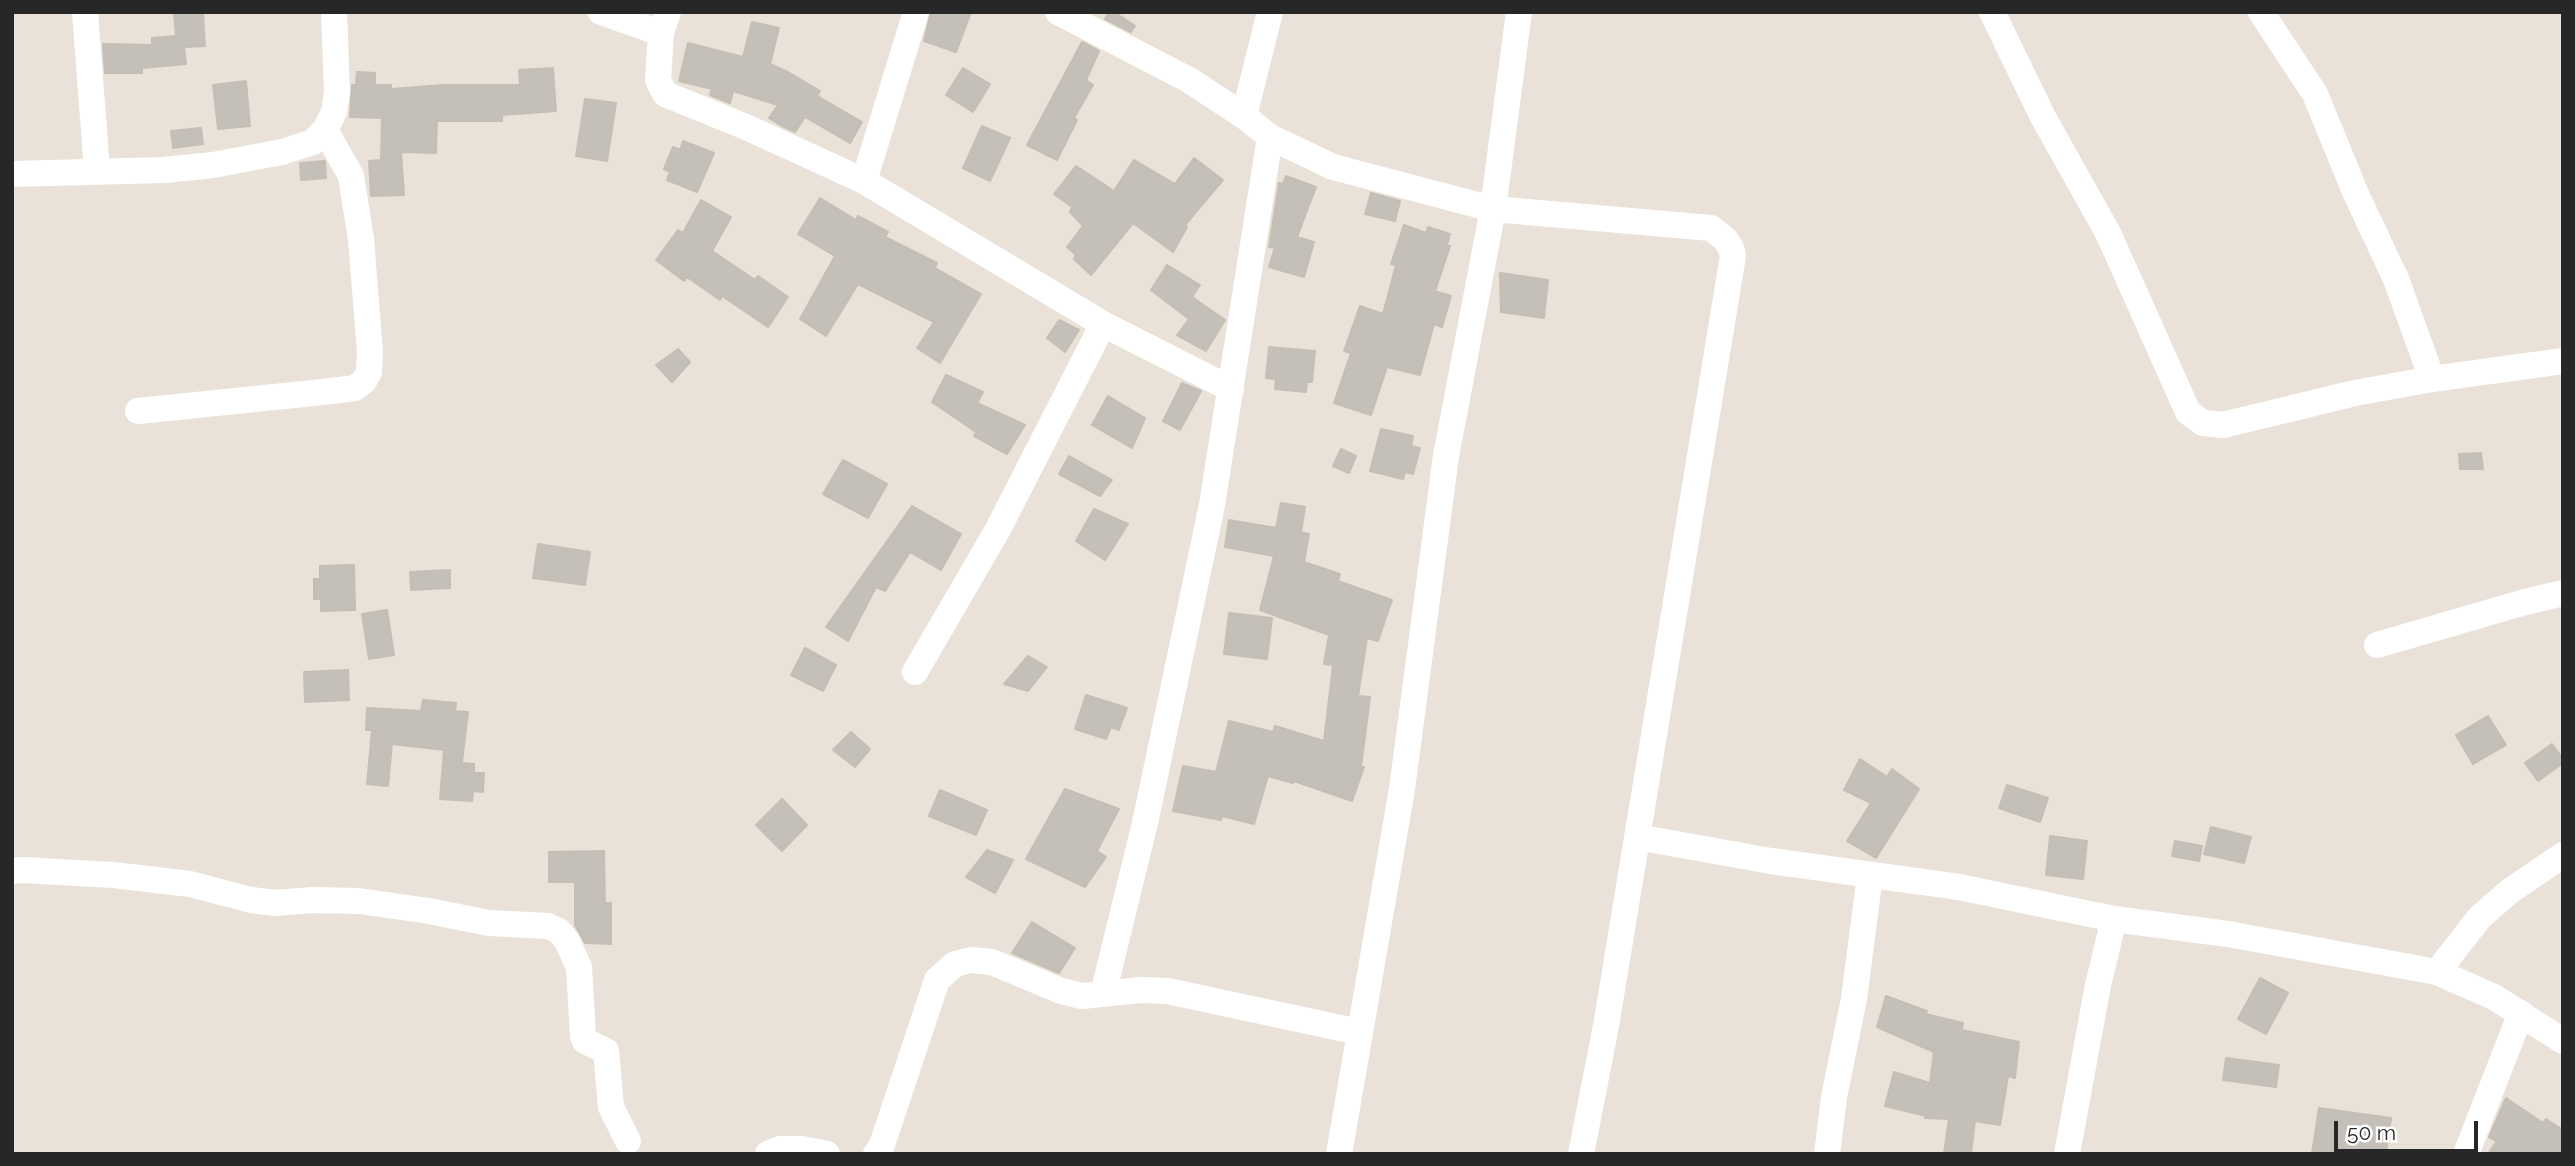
<!DOCTYPE html>
<style>
body{margin:0}
#map{position:relative;width:2575px;height:1166px;overflow:hidden;background:#eae2d9;font-family:Raleway,sans-serif}
canvas{display:block}
.frame{position:absolute;inset:0;border:14px solid #272727;pointer-events:none}
.scale{position:absolute;left:2334px;top:1121px;width:144px;height:32px;box-sizing:border-box;border:4px solid #272727;border-top:0;padding-left:9px;font-size:21px;line-height:24px;white-space:nowrap;color:#272727;-webkit-text-stroke:5px #fff;paint-order:stroke}
</style>
<div id="map">
<canvas width="2575" height="1166"></canvas>
<div class="frame"></div>
<div class="scale">50 m</div>
</div>
<script>
const ctx = document.querySelector('canvas').getContext('2d');
ctx.lineJoin = 'round';
function fill(path, color) { ctx.fillStyle = color; ctx.fill(path, 'evenodd'); }
const toPath = rows => new Path2D(rows.map(r => 'M' + r).join(''));
function strokePath(path, color, width, dash) { ctx.strokeStyle = color; ctx.lineWidth = width; ctx.lineCap = dash ? 'butt' : 'round'; ctx.setLineDash(dash || []); ctx.stroke(path); }
const building = toPath([
 [174,12,203,12,205,46,184,47,186,64,142,68,142,73,105,73,103,44,152,45,152,38,176,36,174,12],
 [931,12,971,12,956,52,924,41,931,12],
 [1109,12,1114,12,1135,26,1131,32,1105,19,1109,12],
 [752,22,779,28,770,64,788,72,820,91,817,96,862,122,850,143,805,117,795,132,782,126,769,118,778,105,733,91,730,103,710,95,712,89,679,81,688,43,743,57,752,22],
 [1082,42,1099,51,1086,80,1093,85,1074,118,1077,120,1057,160,1027,145,1082,42],
 [553,68,556,111,502,115,502,121,437,121,436,153,401,152,404,195,371,196,369,161,381,160,382,118,350,117,352,85,356,85,357,72,375,73,375,85,391,85,391,89,443,85,520,85,519,70,553,68],
 [963,68,990,84,973,112,946,95,963,68],
 [246,81,250,126,218,129,213,85,246,81],
 [585,99,616,103,607,161,576,156,585,99],
 [982,126,1010,138,990,181,963,168,982,126],
 [201,128,203,144,173,148,171,131,201,128],
 [683,141,714,153,697,192,667,180,670,172,664,169,673,147,680,150,683,141],
 [1194,158,1223,180,1185,225,1187,227,1173,252,1133,223,1091,275,1074,259,1076,255,1067,247,1083,226,1070,212,1072,207,1054,194,1076,166,1114,191,1134,160,1175,184,1194,158],
 [325,161,326,178,301,180,300,163,325,161],
 [1286,176,1316,187,1297,237,1314,242,1304,277,1269,267,1275,248,1269,247,1279,183,1283,184,1286,176],
 [1371,193,1400,201,1395,221,1365,214,1371,193],
 [820,198,856,220,858,216,888,232,885,237,937,263,935,268,981,294,940,363,917,348,934,322,858,284,826,336,800,319,835,256,798,234,820,198],
 [701,200,731,217,712,251,755,280,758,276,788,297,768,327,722,296,720,300,687,277,684,281,656,260,678,230,683,233,701,200],
 [1404,225,1426,233,1428,227,1450,234,1447,245,1450,246,1435,291,1451,296,1442,327,1434,324,1420,375,1387,367,1371,415,1334,403,1351,353,1344,351,1360,306,1383,314,1396,265,1391,264,1404,225],
 [1167,265,1200,285,1192,297,1225,320,1206,351,1177,335,1189,319,1151,290,1167,265],
 [1500,273,1548,280,1544,318,1501,312,1500,273],
 [1059,320,1079,330,1065,352,1047,338,1059,320],
 [1269,347,1315,351,1312,382,1307,382,1306,392,1275,389,1276,379,1266,378,1269,347],
 [678,349,690,362,672,382,656,365,678,349],
 [946,375,983,392,977,403,1025,425,1007,454,974,436,976,432,932,402,946,375],
 [1182,383,1201,391,1180,430,1163,421,1182,383],
 [1108,396,1145,418,1132,448,1092,425,1108,396],
 [1381,429,1413,436,1411,446,1420,448,1413,474,1405,472,1403,479,1370,471,1381,429],
 [1341,449,1356,456,1349,473,1333,466,1341,449],
 [2481,453,2483,469,2460,469,2459,454,2481,453],
 [1069,456,1112,480,1100,496,1059,474,1069,456],
 [843,460,887,484,868,518,823,494,843,460],
 [1281,503,1305,507,1301,532,1309,534,1304,562,1340,574,1338,581,1392,600,1378,641,1367,638,1358,696,1370,697,1361,767,1364,767,1352,801,1294,781,1293,783,1268,776,1254,824,1222,816,1221,820,1173,811,1183,766,1216,772,1229,721,1273,732,1275,726,1324,741,1333,665,1324,664,1329,635,1260,610,1274,556,1225,547,1229,520,1276,528,1281,503],
 [912,506,961,534,941,570,910,552,885,591,876,587,848,641,826,627,912,506],
 [1094,509,1128,524,1105,560,1076,541,1094,509],
 [538,544,590,552,585,585,533,578,538,544],
 [354,565,355,610,321,611,321,599,314,599,314,579,320,579,320,566,354,565],
 [450,570,450,588,411,590,410,572,450,570],
 [387,610,394,655,369,659,362,614,387,610],
 [1229,613,1272,618,1267,659,1224,654,1229,613],
 [805,648,836,665,823,691,791,675,805,648],
 [1028,656,1047,667,1028,691,1004,684,1028,656],
 [348,670,349,700,305,702,304,672,348,670],
 [1086,695,1127,708,1119,730,1111,727,1106,739,1075,729,1086,695],
 [423,700,456,703,455,711,468,712,462,763,474,764,474,773,484,773,483,792,473,791,472,801,440,799,444,750,392,744,388,786,367,784,372,730,366,730,367,708,421,711,423,700],
 [2488,716,2506,745,2473,764,2456,735,2488,716],
 [851,732,870,749,855,767,833,750,851,732],
 [2552,744,2563,759,2563,763,2538,781,2525,763,2552,744],
 [1860,759,1887,777,1892,769,1919,789,1876,858,1847,841,1871,803,1844,790,1860,759],
 [2007,785,2048,798,2040,822,1999,808,2007,785],
 [1065,789,1119,809,1097,851,1106,857,1085,887,1026,859,1065,789],
 [940,790,987,810,976,835,929,816,940,790],
 [782,799,807,825,782,851,756,825,782,799],
 [2211,827,2251,837,2244,863,2204,854,2211,827],
 [2050,836,2087,841,2083,879,2046,875,2050,836],
 [2175,841,2202,846,2199,861,2172,856,2175,841],
 [987,850,1013,860,995,893,966,877,987,850],
 [604,851,605,903,611,903,611,944,585,943,575,925,575,882,549,882,549,852,604,851],
 [1032,922,1075,948,1059,973,1012,953,1032,922],
 [2260,978,2288,993,2266,1034,2238,1019,2260,978],
 [1886,996,1927,1011,1926,1014,1963,1023,1962,1030,2019,1042,2015,1078,2008,1076,2000,1125,1975,1121,1971,1154,1944,1154,1949,1119,1925,1118,1926,1116,1885,1106,1894,1072,1930,1083,1934,1052,1877,1027,1886,996],
 [2226,1058,2279,1065,2276,1087,2223,1080,2226,1058],
 [2506,1098,2543,1123,2546,1119,2563,1130,2563,1154,2488,1154,2497,1141,2489,1137,2506,1098],
 [2319,1108,2391,1118,2386,1154,2312,1154,2319,1108]
]);
fill(building, '#c5bfb9');
strokePath(building, '#c4beb3', 2);
strokePath(toPath([
 [85,12,97,170],
 [601,12,661,33],
 [668,12,661,33,658,80,665,94,746,127,864,181,1103,324,1231,389],
 [1058,12,1189,80,1244,116,1270,137,1333,167,1493,209,1711,228,1725,239,1731,248,1733,256,1606,1026,1581,1154],
 [1992,12,2043,117,2108,233,2188,412,2203,423,2223,425,2355,393,2432,379,2563,361],
 [2261,12,2315,94,2356,194,2396,279,2432,379],
 [1244,116,1270,12],
 [12,174,164,170,213,165,282,152,313,142,325,130,334,112,337,92,334,12],
 [864,181,916,12],
 [138,411,323,392,355,388,364,381,369,372,370,352,361,239,351,176,325,130],
 [2377,645,2525,602,2563,593],
 [915,672,997,531,1103,324],
 [1637,837,1771,861,1959,887,2114,919,2228,934,2437,972,2494,997,2563,1041],
 [12,871,23,870,113,875,190,884,251,900,275,903,313,900,359,901,429,911,489,923,548,926,559,931,567,941,579,967,583,1036,585,1041,606,1051,611,1107,628,1141],
 [2437,972,2480,917,2510,891,2563,855],
 [1103,994,1145,823,1212,505,1270,137],
 [768,1154,780,1149,802,1149,827,1154],
 [876,1154,882,1145,937,980,955,964,971,960,992,962,1061,991,1082,996,1141,990,1168,991,1359,1032],
 [1339,1154,1402,789,1446,456,1493,209,1519,12],
 [1827,1154,1834,1097,1854,999,1870,875],
 [2067,1154,2098,985,2114,919],
 [2466,1154,2521,1013]
]), '#fff', 26);
</script>
